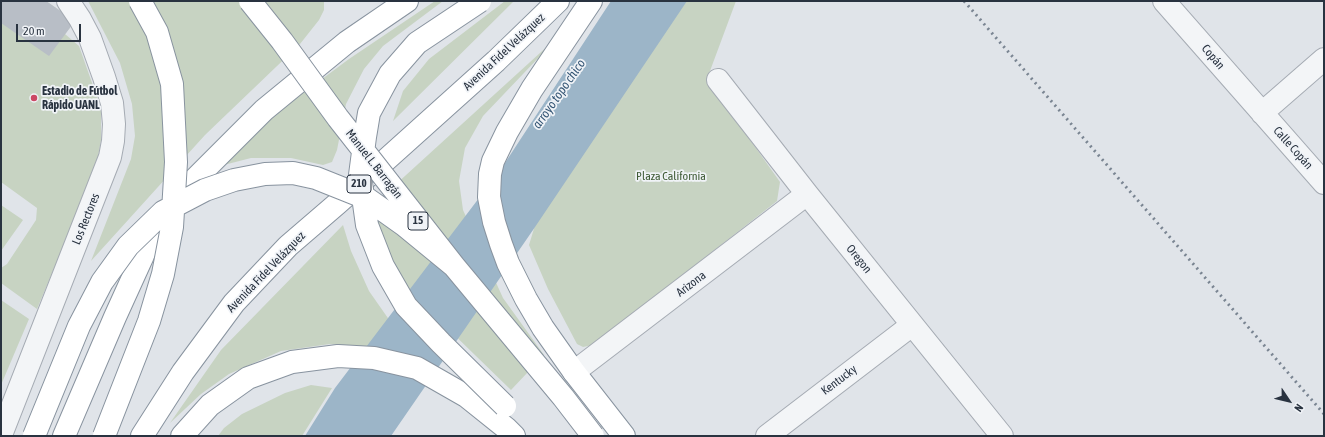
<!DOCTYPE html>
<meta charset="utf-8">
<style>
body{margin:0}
#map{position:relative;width:1325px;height:437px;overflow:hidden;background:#e0e4e9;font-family:"Asap Condensed",sans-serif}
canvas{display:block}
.frame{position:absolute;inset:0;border:2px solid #293340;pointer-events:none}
.north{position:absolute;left:1269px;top:381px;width:40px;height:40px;-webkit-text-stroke:3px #f0f3f7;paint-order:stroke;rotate:125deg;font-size:11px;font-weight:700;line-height:16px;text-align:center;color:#293340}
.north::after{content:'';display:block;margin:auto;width:14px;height:18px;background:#293340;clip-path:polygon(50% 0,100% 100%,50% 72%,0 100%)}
.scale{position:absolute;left:16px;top:24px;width:65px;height:18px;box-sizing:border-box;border:2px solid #293340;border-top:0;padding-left:5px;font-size:12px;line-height:14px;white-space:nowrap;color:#293340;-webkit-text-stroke:3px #f0f3f7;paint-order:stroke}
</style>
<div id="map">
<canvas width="1325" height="437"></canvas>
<div class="frame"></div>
<div class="north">N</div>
<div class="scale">20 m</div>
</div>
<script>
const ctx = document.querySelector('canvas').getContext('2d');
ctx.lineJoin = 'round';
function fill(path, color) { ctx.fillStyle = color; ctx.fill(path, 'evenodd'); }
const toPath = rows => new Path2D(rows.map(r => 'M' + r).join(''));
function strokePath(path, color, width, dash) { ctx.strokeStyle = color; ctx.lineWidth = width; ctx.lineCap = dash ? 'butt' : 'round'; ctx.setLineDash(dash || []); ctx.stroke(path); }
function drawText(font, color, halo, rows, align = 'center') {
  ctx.font = font + ' "Asap Condensed",sans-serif'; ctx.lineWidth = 3.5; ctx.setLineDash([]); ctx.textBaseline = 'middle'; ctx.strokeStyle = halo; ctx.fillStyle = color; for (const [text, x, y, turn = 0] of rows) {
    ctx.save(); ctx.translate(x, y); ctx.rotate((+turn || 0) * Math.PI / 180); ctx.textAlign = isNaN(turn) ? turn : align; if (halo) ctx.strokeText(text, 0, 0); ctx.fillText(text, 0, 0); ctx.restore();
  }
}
fill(toPath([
 [1,1,46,1,75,21,65,34,79,46,97,97,101,112,101,140,96,168,37,309,1,283,1,268,7,264,36,220,37,208,1,182],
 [88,1,324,1,324,10,319,20,300,44,205,135,91,261,131,159,135,136,132,104,120,63],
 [435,1,443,1,383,46,364,69,346,104,337,150,332,162,323,165,291,158,251,158,216,167,231,155,279,111,349,59],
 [505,1,514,1,393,121,403,91,429,59],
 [686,1,736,1,707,79,780,182,777,201,596,343,593,345,583,347,577,344,548,289,529,245,536,222],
 [563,32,483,116,465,148,459,181,463,210,503,298,544,355,511,390,407,289,375,225,383,196],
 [1,205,23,220,1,251],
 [343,225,351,251,369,291,404,341,370,348,330,344,281,351,229,374,201,394,170,423,221,350],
 [1,300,29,319,1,385],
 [311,385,332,388,302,436,218,436,224,428,242,414,285,393]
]), '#c7d3c2');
fill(toPath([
 [611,1,687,1,533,230,391,436,305,436,335,388,501,169]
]), '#9cb5c8');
fill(toPath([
 [1,1,46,1,75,21,49,56,1,23]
]), '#b8bec6');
const minor = toPath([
 [1164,1,1324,183],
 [718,80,807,194,1002,436],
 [1262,113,1324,59],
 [574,372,807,194],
 [1,435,110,157,113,141,114,124,112,103,104,77,90,38,80,19,68,1],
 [767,436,912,325]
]);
const trunk = toPath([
 [591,1,532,89,507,132,493,161,490,174,489,197,494,222,501,244,508,263,526,299,543,328,574,372,624,436],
 [64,436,115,317,150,240,195,179,264,110,347,42,407,1],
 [142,436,183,372,234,303,288,246,338,203,496,61,558,1],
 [182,436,210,405,248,378,292,362,338,356,374,358,417,368,466,396,506,428,514,436]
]);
strokePath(minor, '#a5abb3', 24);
strokePath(trunk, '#88939f', 24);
strokePath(minor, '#f3f5f7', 22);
strokePath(trunk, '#fff', 22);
strokePath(toPath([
 [964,1,1324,414]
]), '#7a8592', 3, [2, 4]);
const trunkBridge = toPath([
 [250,1,282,41,338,118,454,266,563,397,593,436],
 [480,1,417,43,390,74,369,113,365,137,360,175,367,225,383,266,406,306,441,343,505,406],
 [34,436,79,326,102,282,128,246,163,212,205,190,234,180,265,174,293,173,316,178,366,198,404,225,454,266],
 [104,436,149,321,163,274,172,227,176,162,172,84,157,32,140,1]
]);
strokePath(trunkBridge, '#88939f', 24, []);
strokePath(trunkBridge, '#fff', 22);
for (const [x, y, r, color] of [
 [34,98,4,"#cc4864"]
]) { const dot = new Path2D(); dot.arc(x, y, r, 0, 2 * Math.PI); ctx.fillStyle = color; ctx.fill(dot); strokePath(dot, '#f0f3f7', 1.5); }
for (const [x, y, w] of [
 [359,184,24],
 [418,221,20]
]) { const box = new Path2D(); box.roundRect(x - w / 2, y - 9, w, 18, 3); ctx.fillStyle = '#f0f3f7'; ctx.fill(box); strokePath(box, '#293340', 1); }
drawText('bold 11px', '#293340', null, [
 ["210",359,184],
 ["15",418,221]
]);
drawText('12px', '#293340', '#f0f3f7', [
 ["Avenida Fidel Velázquez",504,52,-43],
 ["Copán",1213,57,49],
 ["Calle Copán",1293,148,48],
 ["Manuel L. Barragán",374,164,52],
 ["Los Rectores",86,219,-68],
 ["Oregon",859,259,51],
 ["Avenida Fidel Velázquez",266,272,-46],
 ["Arizona",691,284,-37],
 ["Kentucky",839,380,-37]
]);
drawText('bold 12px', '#293340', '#f0f3f7', [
 ["Estadio de Fútbol",42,91],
 ["Rápido UANL",42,105]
], 'left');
drawText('12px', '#405c37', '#f0f3f7', [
 ["Plaza California",671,176]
]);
drawText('italic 13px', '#345574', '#f0f3f7', [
 ["arroyo topo chico",559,94,-55]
]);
</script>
